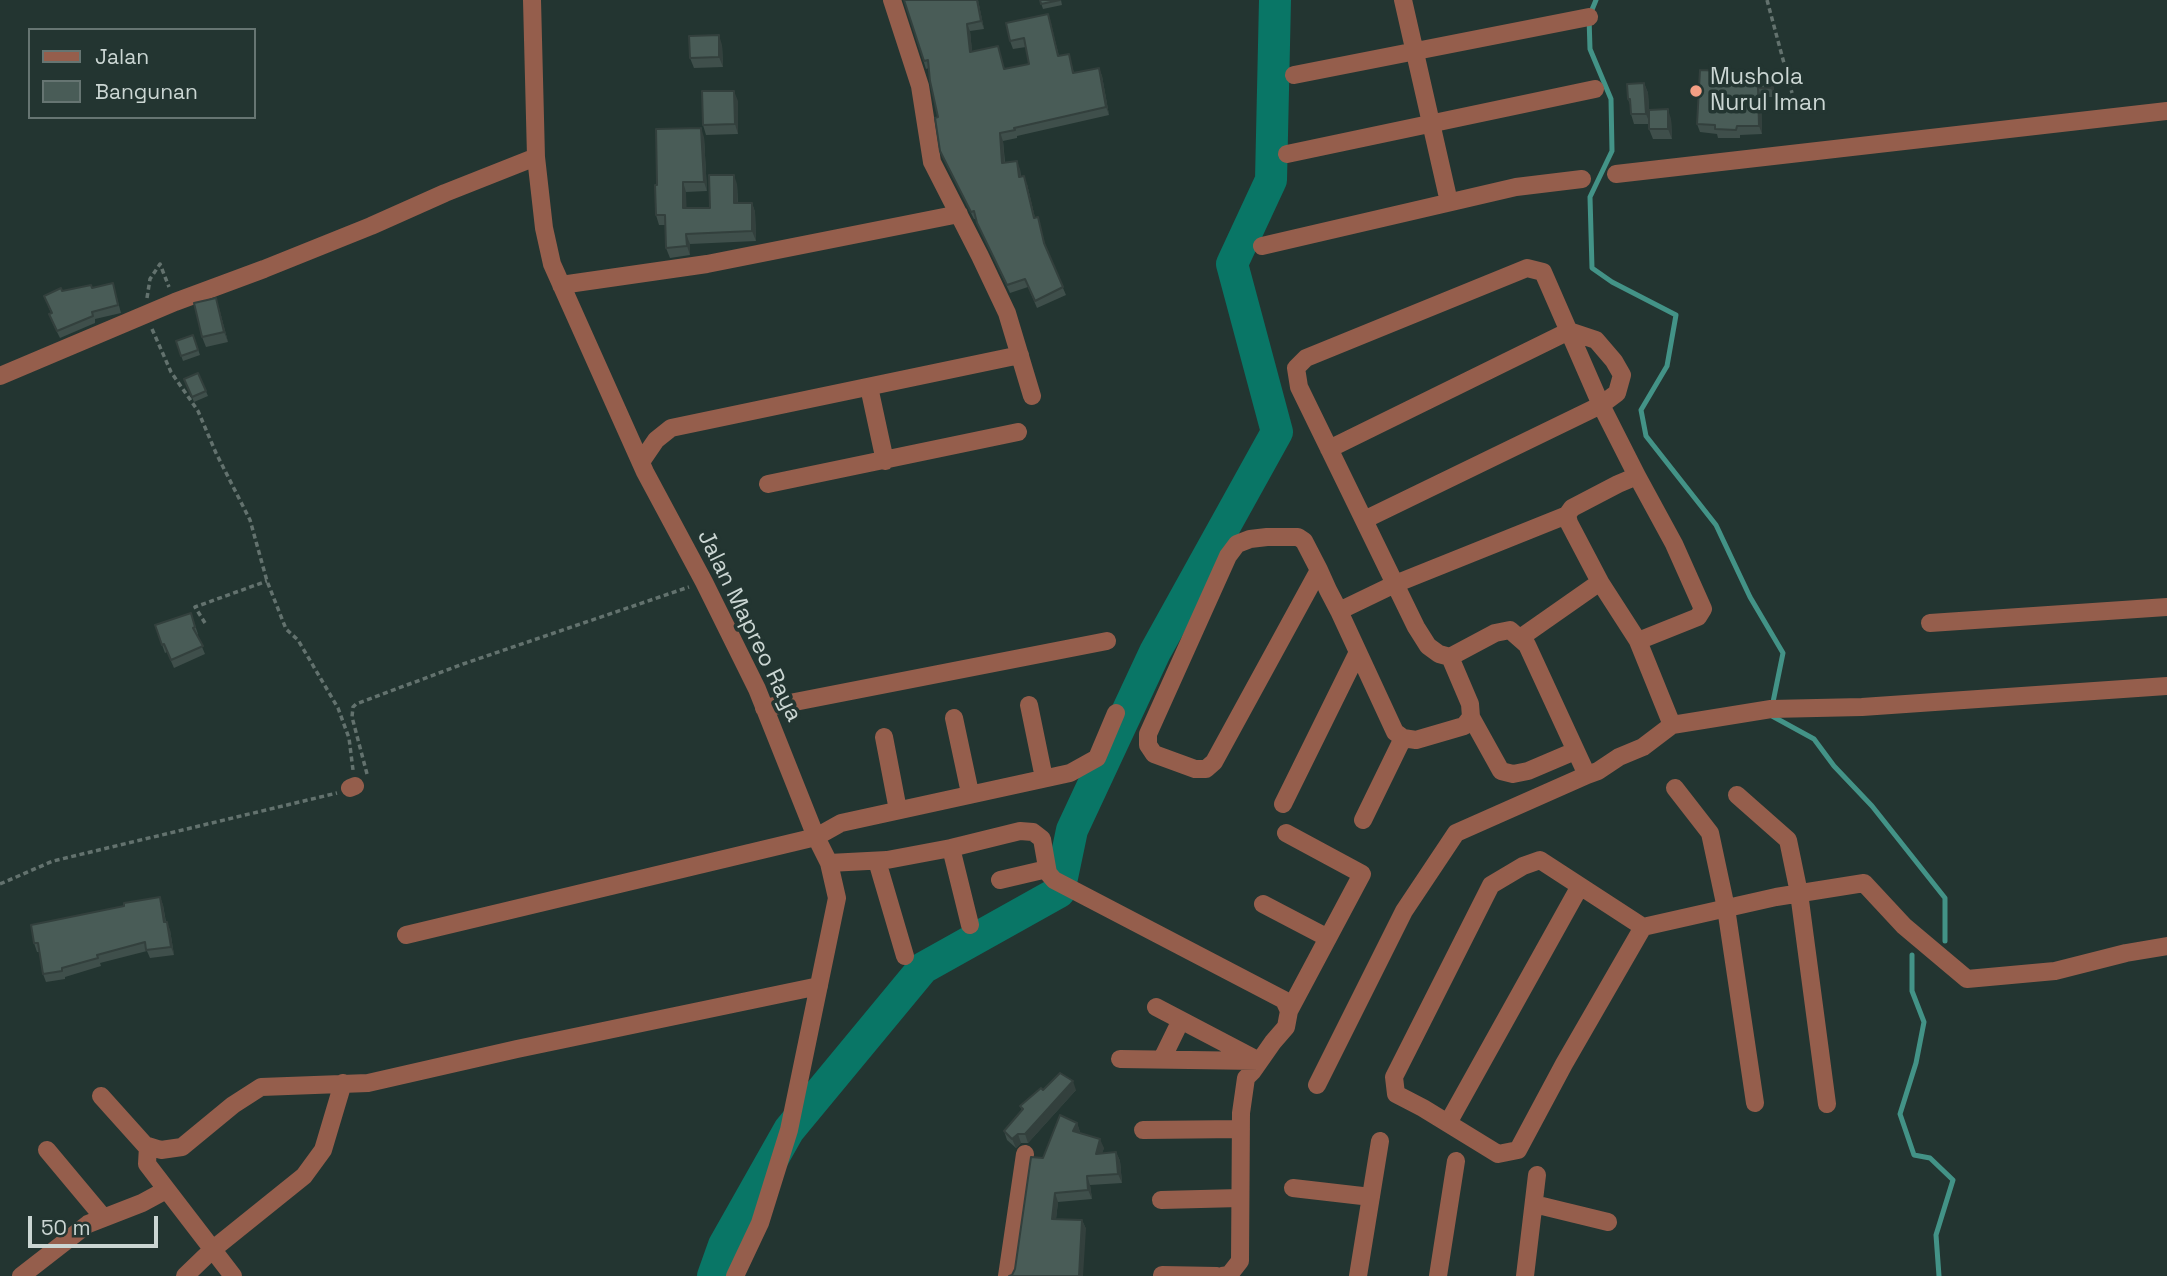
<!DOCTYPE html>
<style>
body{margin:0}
#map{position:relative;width:2167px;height:1276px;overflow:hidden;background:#233531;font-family:"Space Grotesk",sans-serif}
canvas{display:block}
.legend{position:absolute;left:28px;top:28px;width:228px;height:91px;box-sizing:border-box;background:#233531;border:2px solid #667572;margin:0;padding:9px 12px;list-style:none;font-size:21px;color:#cbd6d3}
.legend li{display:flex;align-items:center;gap:14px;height:35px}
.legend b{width:35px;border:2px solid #667572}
.scale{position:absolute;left:28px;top:1216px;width:130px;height:32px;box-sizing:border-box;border:4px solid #cbd6d3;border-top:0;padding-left:9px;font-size:21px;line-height:24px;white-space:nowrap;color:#cbd6d3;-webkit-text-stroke:5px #233531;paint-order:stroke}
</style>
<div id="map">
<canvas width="2167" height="1276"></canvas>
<ul class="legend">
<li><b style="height:9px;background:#955e4c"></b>Jalan</li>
<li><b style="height:19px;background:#495c57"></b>Bangunan</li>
</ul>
<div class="scale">50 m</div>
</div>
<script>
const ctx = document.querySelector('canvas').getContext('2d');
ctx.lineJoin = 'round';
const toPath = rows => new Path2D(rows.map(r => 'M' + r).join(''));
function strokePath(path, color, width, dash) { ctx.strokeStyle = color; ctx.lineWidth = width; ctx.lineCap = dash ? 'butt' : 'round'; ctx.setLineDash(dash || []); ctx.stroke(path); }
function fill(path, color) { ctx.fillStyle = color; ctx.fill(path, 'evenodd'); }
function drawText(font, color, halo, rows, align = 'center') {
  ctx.font = font + ' "Space Grotesk",sans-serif'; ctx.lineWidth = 7; ctx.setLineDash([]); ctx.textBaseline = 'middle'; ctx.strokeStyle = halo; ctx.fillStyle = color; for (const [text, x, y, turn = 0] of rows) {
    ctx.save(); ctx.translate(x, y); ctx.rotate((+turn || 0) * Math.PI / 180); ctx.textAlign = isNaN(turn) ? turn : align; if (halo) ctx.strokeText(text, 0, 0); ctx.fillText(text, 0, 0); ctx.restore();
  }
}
strokePath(toPath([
 [1596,0,1589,17,1590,49,1611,99,1612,151,1590,197,1592,268,1612,282,1676,315,1667,366,1641,410,1646,436,1716,525,1750,597,1783,653,1772,707],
 [1772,716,1814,739,1834,766,1872,806,1945,898,1945,941],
 [1912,955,1912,991,1924,1022,1916,1063,1900,1114,1914,1155,1930,1158,1953,1180,1936,1235,1939,1276]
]), '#439387', 5);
strokePath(toPath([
 [713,1276,724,1245,789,1130,923,968,1059,892,1072,830,1155,652,1277,432,1232,264,1271,180,1275,0]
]), '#097666', 32);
strokePath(toPath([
 [1767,0,1792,93],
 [147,298,150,279,160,264,169,287],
 [152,329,171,372,198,411,216,453,250,520,267,581,286,629,298,640,338,708,349,738,353,770],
 [205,623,195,607,267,581],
 [367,774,352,717,353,707,356,704,463,664,689,587],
 [0,884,53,861,337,793]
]), '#63726e', 3.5, [5, 3.5]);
strokePath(toPath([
 [532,0,536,157,544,228,552,264,645,472,704,582,757,689,816,837,829,863,837,898,789,1130,760,1223,735,1276],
 [892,0,920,86,932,162,980,256,1007,313,1032,396],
 [1403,0,1449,202],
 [1294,75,1589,17],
 [1287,154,1595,89],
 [1616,174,2167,111],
 [1262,246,1516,187,1582,179],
 [561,285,707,264,959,214],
 [0,376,175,302,264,269,371,226,445,193,536,157],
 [869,387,885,461],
 [1329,449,1569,331,1596,340,1614,361,1622,375,1617,393,1601,405,1364,520],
 [641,462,656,440,671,428,1020,355],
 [1637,476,1674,544,1703,609,1698,617,1638,641],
 [768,484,1018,432],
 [1319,570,1214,762,1206,769,1195,769,1154,754,1148,745,1148,734,1228,556,1237,544,1250,539,1267,537,1298,537,1304,541,1319,570,1328,590,1339,611,1395,584,1567,515],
 [1600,582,1638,641,1672,725],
 [1339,611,1395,732,1403,738,1416,740,1464,726,1471,717],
 [1930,623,2167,607],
 [1520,638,1600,582,1569,523,1567,515,1572,508,1618,484,1637,476,1601,405,1543,272,1527,268,1306,358,1296,368,1299,387,1416,627,1428,646,1439,654,1450,657,1495,633,1510,630,1527,645,1587,775,1598,771,1619,757,1643,747,1672,725,1771,709,1862,707,2167,686],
 [1450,657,1470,704,1471,717,1501,771,1513,774,1528,771,1575,751],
 [1029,705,1044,778],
 [764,708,1107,641],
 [954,718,970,793],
 [884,737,898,810],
 [350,788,355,786],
 [1675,788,1710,833,1726,908,1755,1103],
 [1737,795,1788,840,1799,893,1827,1104],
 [1283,804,1358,652],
 [1363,820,1403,738],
 [1286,833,1362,874,1289,1011],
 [951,848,970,925],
 [877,861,905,956],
 [829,863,887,860,951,848,1020,831,1033,832,1042,839,1048,873,1054,880,1284,1000,1289,1011,1286,1027,1273,1042,1252,1072,1246,1078,1241,1113,1240,1261,1229,1275,1222,1276],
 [1000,880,1047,869],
 [1263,904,1328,938],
 [1643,927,1564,1064,1518,1150,1498,1154,1423,1108,1396,1094,1394,1077,1491,885,1523,866,1540,860,1643,927,1776,897,1864,883,1904,926,1967,979,2055,971,2126,953,2167,946],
 [406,935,816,837,841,823,1070,773,1097,758,1116,713],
 [1120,1059,1259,1061,1156,1007],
 [1162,1059,1181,1020],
 [1317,1085,1404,911,1456,833,1587,775],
 [101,1096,145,1145,161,1150,182,1147,233,1105,261,1087,368,1083,517,1049,819,986],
 [1448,1123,1580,886],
 [1143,1130,1241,1129],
 [148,1146,147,1164,233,1276],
 [47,1150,103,1217],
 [1293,1188,1371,1197],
 [1161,1200,1240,1198],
 [1534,1204,1608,1222],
 [1162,1275,1217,1276],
 [21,1276,88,1224,142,1203,166,1190],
 [185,1276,212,1250,304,1176,323,1150,343,1083],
 [1007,1276,1025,1154],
 [1358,1276,1380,1141],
 [1438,1276,1456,1161],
 [1525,1276,1537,1175]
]), '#955e4c', 18);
fill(toPath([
 [904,0,978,0,984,29,970,31,972,52,998,46,1004,69,1029,64,1026,47,1013,49,1010,41,1048,14,1059,56,1071,62,1074,73,1099,68,1102,76,1109,115,1017,136,1017,138,1003,141,1005,162,1020,169,1021,177,1027,184,1035,218,1038,217,1046,248,1066,295,1037,308,1028,287,1010,293,980,230,976,219,974,219,943,158,940,151,938,117,929,68,926,69],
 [1040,0,1061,0,1062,5,1043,9],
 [722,45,723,67,694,68,690,58],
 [1771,73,1774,81,1774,97,1761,97,1762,134,1740,135,1740,138,1718,138,1717,134,1700,132,1697,124],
 [1644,83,1648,93,1649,110,1671,119,1672,139,1653,139,1649,129,1649,124,1634,124,1631,114,1630,105,1628,99],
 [738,101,738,134,706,135,703,125],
 [704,137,707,191,686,192,686,208,710,208,737,184,738,203,752,203,755,212,756,241,690,244,690,255,670,258,666,248,666,225,659,225,656,215,657,185],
 [113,283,121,313,95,319,95,323,60,338,52,322,49,314,51,313,44,296,62,291,92,288],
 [219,308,228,342,206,347,202,337],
 [193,335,200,355,183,361,176,341],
 [198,373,208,396,194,402,184,379],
 [191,613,198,634,197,635,205,654,174,668,167,652,165,653,155,625],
 [160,897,163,905,166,922,170,930,174,955,150,958,147,951,100,963,101,966,65,977,65,979,46,982,43,974,40,952,37,952,34,943,124,906],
 [1043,1090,1076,1090,1028,1143,1021,1143,1016,1148,1007,1140,1004,1131,1022,1111,1020,1106],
 [1077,1123,1080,1132,1080,1133,1104,1148,1102,1153,1116,1152,1120,1161,1122,1183,1090,1185,1092,1199,1058,1202,1056,1219,1082,1220,1086,1229,1012,1275,1015,1269,1043,1158]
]), '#3f4f4b');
fill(toPath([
 [977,0,978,0,984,29,981,21],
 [1048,14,1051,22,1060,64,1058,56],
 [967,24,970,31,973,60,970,52],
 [719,35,722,45,723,67,719,57],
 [1099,68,1102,76,1109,115,1106,107],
 [1771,73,1774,81,1774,97,1771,88],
 [1644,83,1648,93,1650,124,1646,114],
 [1758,88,1761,97,1762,134,1759,126],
 [734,91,738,101,738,134,735,124],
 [1668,109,1671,119,1672,139,1668,129],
 [701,128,704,137,707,191,704,182],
 [1000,133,1003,141,1005,170,1002,163],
 [1017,161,1020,169,1021,185,1019,177],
 [734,175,737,184,738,213,734,203],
 [1024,176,1027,184,1037,226,1034,218],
 [683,182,686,192,687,218,683,208],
 [752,203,755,212,756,241,752,231],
 [686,234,690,244,690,255,687,246],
 [216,298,219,308,228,342,224,332],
 [160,897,163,905,167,931,164,922],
 [167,922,170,930,174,955,171,947],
 [1073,1081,1076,1090,1028,1143,1025,1134],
 [1077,1123,1080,1132,1076,1140,1073,1131],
 [1018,1134,1021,1143,1016,1148,1012,1139],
 [1100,1139,1104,1148,1099,1163,1096,1154],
 [1116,1152,1120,1161,1122,1183,1118,1174],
 [1087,1176,1090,1185,1092,1199,1088,1190],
 [1055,1193,1058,1202,1055,1228,1052,1219],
 [1082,1220,1086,1229,1083,1276,1079,1276]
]), '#33403d');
const building = toPath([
 [904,0,977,0,981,21,967,24,970,52,998,46,1004,69,1029,64,1024,38,1010,41,1006,23,1048,14,1058,56,1069,54,1073,73,1099,68,1106,107,1014,128,1015,130,1000,133,1002,163,1017,161,1019,177,1024,176,1034,218,1038,217,1044,243,1063,287,1035,301,1025,279,1007,285,977,223,974,211,971,212,940,151,935,118,938,117,930,81,928,60,924,61,904,0],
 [1040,0,1060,0,1041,4,1040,0],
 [719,35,719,57,690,58,689,36,719,35],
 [1700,70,1771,73,1771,88,1758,88,1759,126,1737,126,1736,130,1715,129,1715,125,1697,124,1700,70],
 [1644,83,1646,114,1631,114,1630,99,1628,99,1627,84,1644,83],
 [702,91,734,91,735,124,703,125,702,91],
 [1668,109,1668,129,1649,129,1649,110,1668,109],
 [701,128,704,182,683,182,683,208,710,208,709,175,734,175,734,203,752,203,752,231,686,234,687,246,666,248,665,215,656,215,655,185,657,185,656,129,701,128],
 [113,283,118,305,92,312,93,316,57,331,49,314,52,313,44,296,61,288,62,291,91,285,92,288,113,283],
 [216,298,224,332,202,337,194,303,216,298],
 [193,335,198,350,181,356,176,341,193,335],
 [198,373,206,391,192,397,184,379,198,373],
 [191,613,195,627,193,628,203,646,171,660,164,644,162,645,155,625,191,613],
 [160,897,164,922,167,922,171,947,146,950,145,942,97,955,98,958,62,968,62,971,43,974,38,943,34,943,31,925,124,906,124,903,160,897],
 [1060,1073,1073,1081,1025,1134,1018,1134,1012,1139,1004,1131,1023,1109,1020,1106,1041,1088,1043,1090,1060,1073],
 [1060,1115,1077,1123,1073,1131,1100,1139,1096,1154,1116,1152,1118,1174,1087,1176,1088,1190,1055,1193,1052,1219,1082,1220,1079,1276,1009,1276,1012,1275,1015,1269,1031,1157,1043,1158,1060,1115]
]);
fill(building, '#495c57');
strokePath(building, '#33403d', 2);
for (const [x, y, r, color] of [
 [1696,91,7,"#f39f84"]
]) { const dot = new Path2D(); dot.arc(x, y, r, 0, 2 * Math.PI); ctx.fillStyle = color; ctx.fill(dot); strokePath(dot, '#233531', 2.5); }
drawText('23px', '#cbd6d3', '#233531', [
 ["Mushola",1710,78],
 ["Nurul Iman",1710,104]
], 'left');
drawText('23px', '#cbd6d3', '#233531', [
 ["Jalan Mapreo Raya",749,626,64]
]);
</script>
